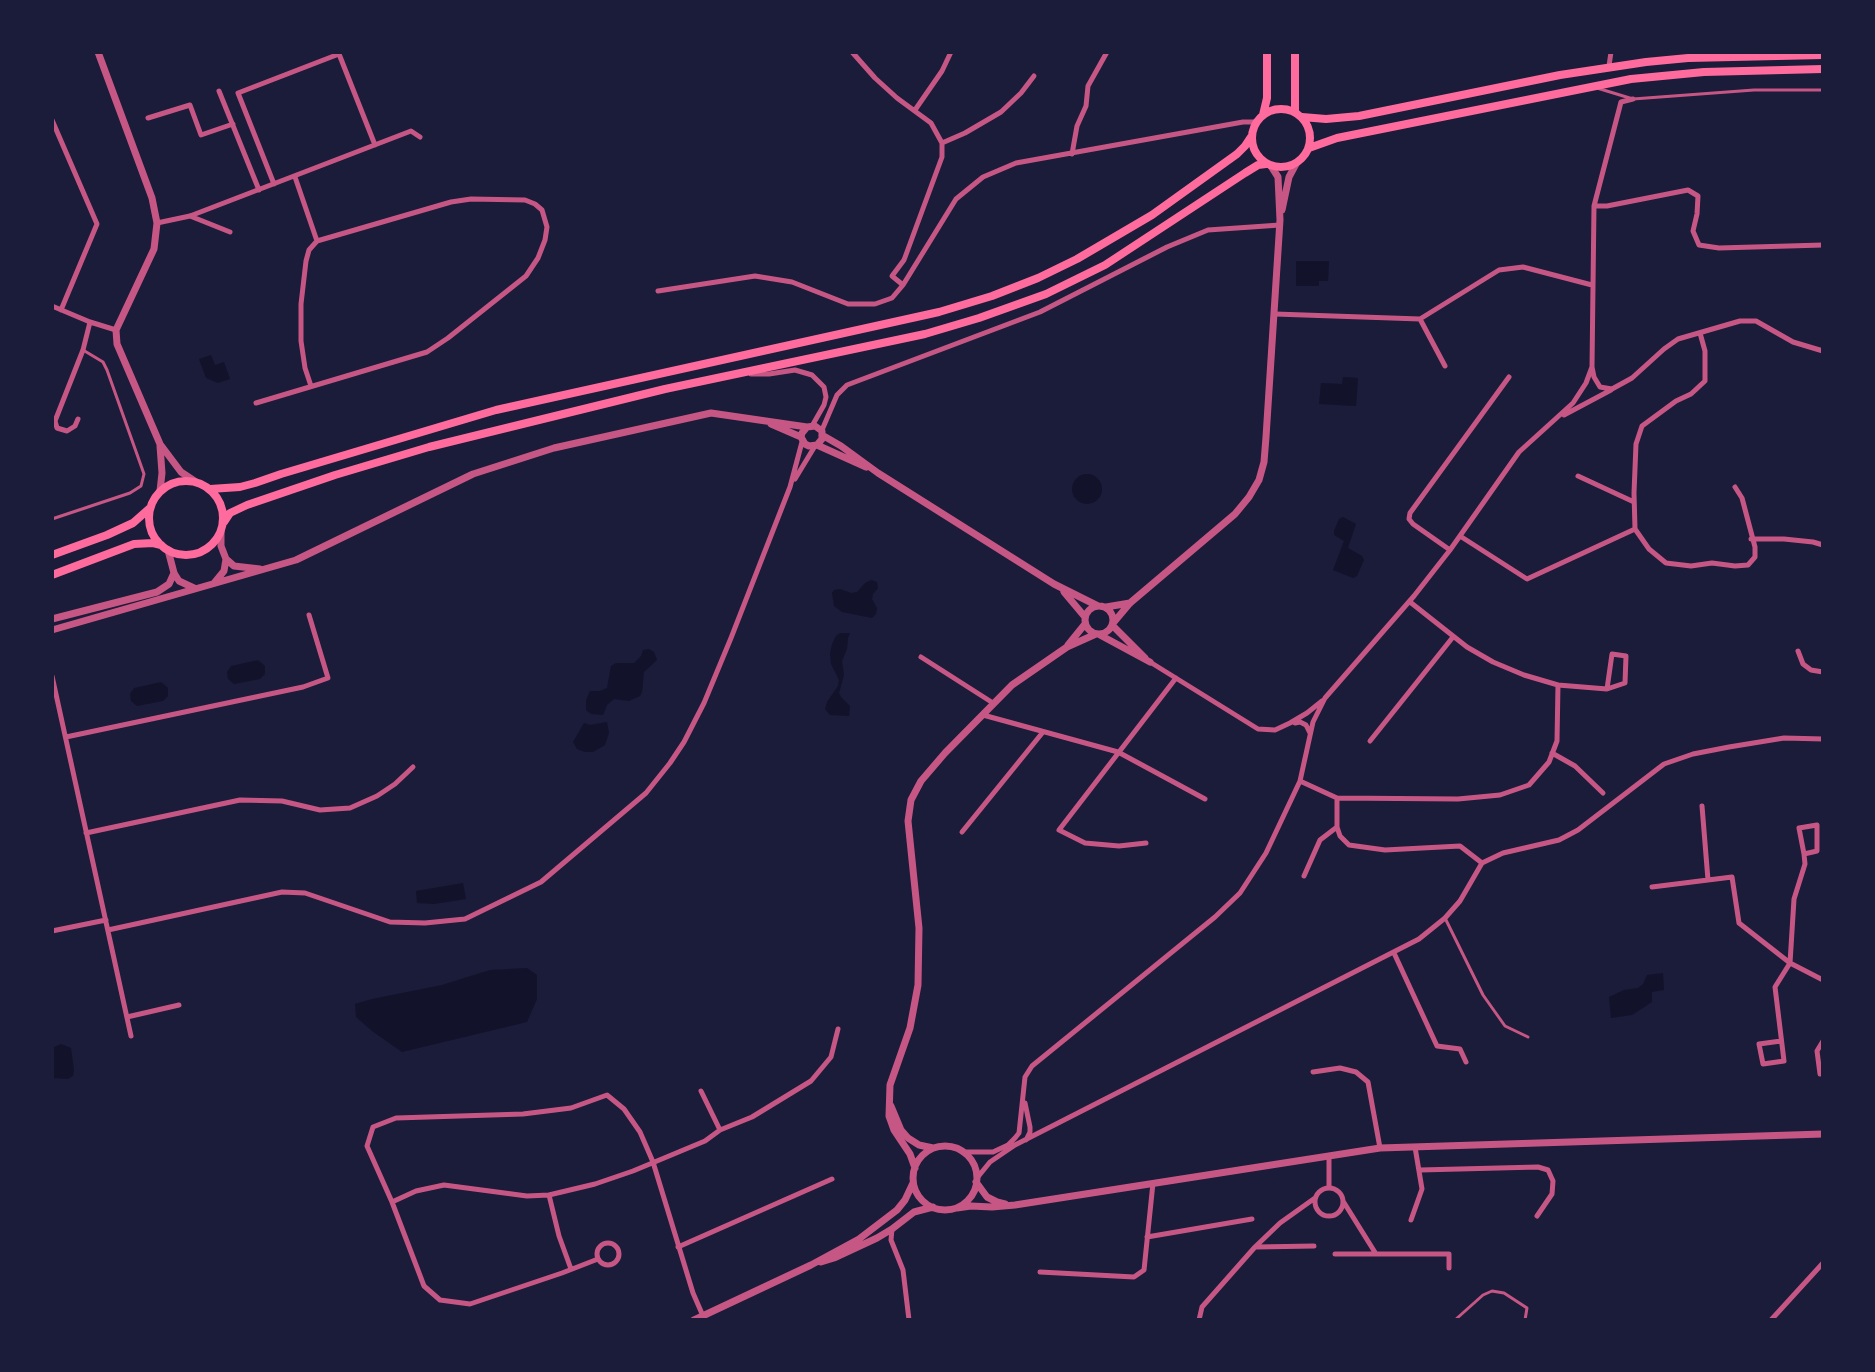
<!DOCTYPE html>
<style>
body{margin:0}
#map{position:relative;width:1875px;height:1372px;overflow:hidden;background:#1b1b3a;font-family:Ubuntu,sans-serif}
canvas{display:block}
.frame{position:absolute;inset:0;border:54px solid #1b1b3a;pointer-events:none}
</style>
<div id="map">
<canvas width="1875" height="1372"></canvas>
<div class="frame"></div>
</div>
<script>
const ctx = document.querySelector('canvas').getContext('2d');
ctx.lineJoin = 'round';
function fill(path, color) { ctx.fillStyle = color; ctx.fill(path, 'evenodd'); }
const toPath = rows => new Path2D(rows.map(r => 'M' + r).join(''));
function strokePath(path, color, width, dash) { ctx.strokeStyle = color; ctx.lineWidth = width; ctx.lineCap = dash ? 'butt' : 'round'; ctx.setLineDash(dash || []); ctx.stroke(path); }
fill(toPath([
 [1296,261,1329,261,1328,281,1319,281,1319,286,1296,286],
 [211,355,215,365,224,362,230,379,218,383,206,378,199,359],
 [1343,377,1358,378,1356,406,1319,404,1321,383,1342,384],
 '1072 489a15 15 0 1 1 30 0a15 15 0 1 1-30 0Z',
 [1343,517,1356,524,1348,548,1362,556,1364,560,1357,576,1353,578,1333,570,1344,541,1334,535,1334,531,1339,519],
 [871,580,877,582,878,588,873,594,872,599,877,608,876,614,872,618,842,612,834,606,832,593,834,590,840,589,851,593,857,592,865,583],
 [840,633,850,633,848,638,847,649,842,661,844,675,839,693,841,697,850,706,849,716,830,715,825,709,827,702,838,686,839,680,831,664,830,653,832,644,836,636],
 [649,649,654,652,657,660,644,672,642,692,640,696,629,701,614,699,607,705,603,715,591,714,586,710,586,700,590,691,600,691,607,688,611,666,616,663,634,663,641,656,643,650],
 [258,660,265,666,265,674,260,679,234,684,228,679,227,672,231,666],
 [161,682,168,688,168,696,163,701,137,706,131,701,130,694,134,688],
 [607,722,609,733,605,745,593,752,585,752,577,749,573,742,584,723,590,725],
 [463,883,466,899,434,904,417,903,416,891],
 [527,968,537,975,537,999,527,1022,402,1052,372,1031,356,1017,355,1004,372,999,442,985,490,970],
 [1663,973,1664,990,1652,992,1652,1002,1632,1015,1611,1018,1609,997,1624,990,1638,988,1643,984,1647,975],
 [61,1044,71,1048,74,1070,73,1076,68,1079,52,1078,52,1048]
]), '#12122b');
strokePath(toPath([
 [1597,88,1633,99,1754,90,1823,90],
 [52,519,130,493,141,486,144,474,107,370,103,362,83,350],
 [1445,918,1483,995,1505,1026,1528,1037],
 [1455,1320,1483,1295,1492,1291,1504,1293,1527,1308,1525,1320]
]), '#c65784', 3);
strokePath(toPath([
 [852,52,875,78,897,98,931,123,942,143,942,157,904,260,892,276,903,285],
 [1609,66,1611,52],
 [219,91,259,190],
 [915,110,942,71,951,52],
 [148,118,190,105,201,135,233,124],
 [52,120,97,224,61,310],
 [942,143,965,133,1001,112,1021,93,1034,76],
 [1072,154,1077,126,1086,106,1088,86,1107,52],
 [295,177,317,241,309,250,306,261,301,304,301,341,305,368,311,386],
 [274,184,238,93,339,54,375,145],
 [1594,206,1607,206,1688,190,1698,196,1697,214,1693,231,1699,245,1719,248,1823,245],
 [190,216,230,232],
 [157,223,190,216,411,131,420,137],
 [658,291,755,276,792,282,848,304,875,304,892,298,903,285,956,199,983,177,1016,163,1243,122,1256,122],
 [52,306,90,322,116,330],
 [1275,314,1420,319,1499,270,1523,267,1592,285],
 [1420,319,1445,366],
 [1700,333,1705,351,1705,381,1691,394,1676,401,1642,426,1636,444,1634,493,1635,529,1649,549,1666,563,1691,566,1712,563,1735,566,1748,565,1755,557,1755,547,1742,498,1735,487],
 [1592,367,1594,377,1600,387,1612,389,1632,378,1664,349,1678,339,1740,321,1756,321,1793,342,1823,351],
 [751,374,769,374,795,370,812,375,824,387,826,397,824,405,812,426],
 [256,403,427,352,448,338,526,276,538,258,545,240,547,227,542,210,535,204,525,200,471,199,451,202,317,241],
 [1564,415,1611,390],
 [78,419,75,426,67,431,57,428,55,421,83,350,90,322],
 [822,430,837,395,847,385,1040,312,1167,247,1208,230,1280,225],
 [1578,476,1634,502],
 [795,479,815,446],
 [1460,536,1527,579,1635,529],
 [1751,539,1784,539,1813,542,1823,545],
 [1450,550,1413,524,1409,519,1410,513,1509,377],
 [1798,651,1803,664,1811,670,1823,672],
 [921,657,993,703],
 [1150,662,1258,729,1275,730,1290,723,1307,713,1322,701],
 [52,676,131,1036],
 [1558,685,1607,689,1625,683,1626,656,1612,654,1607,689],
 [983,715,1118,752,1205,799],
 [1295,723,1300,722,1306,725,1310,733],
 [66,737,303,687,328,678,309,615],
 [1370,741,1453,637],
 [1552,753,1575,766,1603,793],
 [1300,781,1337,798,1458,799,1500,795,1529,785,1549,762,1557,741,1558,685,1524,675,1493,662,1467,647,1410,602],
 [1337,798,1337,827,1340,836,1349,845,1385,850,1460,846,1482,863],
 [1702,806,1708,880],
 [962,832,1043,732],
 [86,833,240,800,282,801,320,810,350,808,377,796,395,784,413,767],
 [1146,843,1119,846,1085,843,1059,830,1176,678],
 [1304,876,1320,840,1337,827],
 [1652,887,1732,877,1739,923,1790,963,1823,980],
 [108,930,282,892,305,893,390,922,425,923,465,919,541,882,646,793,670,763,684,742,704,703,731,638,790,487,802,442],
 [52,931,106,920],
 [1394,953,1437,1046,1460,1049,1466,1062],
 [127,1017,179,1005],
 [1781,1041,1759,1044,1763,1064,1784,1061,1775,987,1790,963,1794,899,1805,864,1804,854,1799,828,1817,825,1817,851,1804,854],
 [1313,1072,1340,1068,1356,1072,1368,1082,1380,1148],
 [1820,1074,1817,1051,1823,1041],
 [701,1091,720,1130],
 [1025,1103,1030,1127,1030,1132,1026,1140],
 [962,1152,993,1152,1008,1145,1015,1138,1019,1133,1025,1077,1032,1066,1215,917,1240,893,1266,853,1300,781,1313,722,1325,698,1414,596,1450,550,1519,452,1573,403,1586,383,1592,367,1594,206,1621,102,1633,99],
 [1329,1156,1329,1187],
 [1420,1170,1538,1167,1548,1170,1553,1181,1552,1194,1537,1216],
 [977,1178,990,1162,1015,1145,1419,939,1445,918,1460,901,1482,863,1503,853,1559,840,1578,830,1664,764,1693,754,1729,747,1784,738,1823,739],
 '1315 1202a14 14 0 1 1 28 0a14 14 0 1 1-28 0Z',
 [549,1195,559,1236,571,1269],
 [1343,1201,1376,1254,1449,1254,1449,1268],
 [392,1202,416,1191,444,1185,527,1196,549,1195,595,1184,633,1171,705,1141,720,1130,752,1117,811,1081,831,1057,838,1029],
 [1411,1220,1422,1189,1415,1147],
 [892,1229,891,1240,903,1270,909,1320],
 [1147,1237,1252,1219],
 '597 1254a11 11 0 1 1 22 0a11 11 0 1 1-22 0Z',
 [678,1247,832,1179],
 [1256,1247,1314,1246],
 [1335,1254,1375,1254],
 [598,1259,562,1273,470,1304,440,1300,424,1286,392,1202,367,1146,373,1127,396,1118,523,1114,571,1108,607,1095,624,1109,640,1132,653,1162,693,1293,703,1316],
 [1040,1272,1134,1277,1144,1270,1153,1183],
 [1199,1320,1202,1307,1255,1247,1280,1223,1315,1198],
 [1771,1320,1823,1263]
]), '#c65784', 5);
strokePath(toPath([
 [98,52,152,198,157,223,154,249,116,330,117,344,160,444,181,472,196,482],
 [1282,210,1289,177,1296,164],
 [771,424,801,437],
 [822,435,841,446,878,473,1054,584,1098,606],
 [817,445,822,439,822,431,815,426,807,427,802,433,801,437,805,444,809,446,817,445,866,467],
 [160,491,162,473,160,446],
 [168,550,174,573,179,581,194,588],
 [226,559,234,566,260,569],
 [215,582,224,571,226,559,221,546,221,532],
 [1064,592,1085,617],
 '1085 620a14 14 0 1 1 28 0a14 14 0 1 1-28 0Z',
 [1106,607,1130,603],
 [52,619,157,592,169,584,174,573],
 [1114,622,1130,603,1235,514,1249,497,1259,480,1264,462,1266,437,1280,220,1278,177,1271,166],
 [1112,625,1145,658],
 [52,630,296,560,473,474,554,448,711,413,807,427],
 [1100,635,1150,662],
 [1068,645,1085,624],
 [891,1106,901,1130,908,1138,919,1145,933,1148],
 '913 1178a32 32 0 1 1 64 0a32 32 0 1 1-64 0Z',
 [915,1168,910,1154,894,1130,889,1116,890,1085,910,1028,918,985,919,928,908,821,911,800,921,781,945,753,1012,685,1067,647,1096,634],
 [976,1182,987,1197,997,1202,1005,1204],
 [957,1208,971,1206,992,1207,1015,1205,1380,1148,1823,1134],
 [821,1262,834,1258,877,1238,892,1229,914,1212,933,1207],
 [694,1320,811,1265,859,1239,897,1210,905,1200,913,1183]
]), '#c65784', 7);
strokePath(toPath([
 [1295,52,1295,112],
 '1252 138a29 29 0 1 1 58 0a29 29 0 1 1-58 0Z',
 [1263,115,1267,98,1267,52],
 [1302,117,1326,119,1359,116,1560,75,1646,62,1688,58,1823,55],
 [1309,148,1337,138,1631,79,1704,72,1823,69],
 '149 518a37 37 0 1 1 74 0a37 37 0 1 1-74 0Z',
 [210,489,240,487,255,483,281,474,496,410,939,312,992,296,1038,278,1077,259,1152,215,1237,154,1245,146,1251,137],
 [224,522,230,513,247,505,335,475,429,447,665,389,925,334,979,318,1046,294,1105,265,1245,173,1258,165,1266,164],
 [52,555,107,535,133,523,150,508],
 [52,575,134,544,153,543,161,545]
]), '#ff6b9d', 8);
</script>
